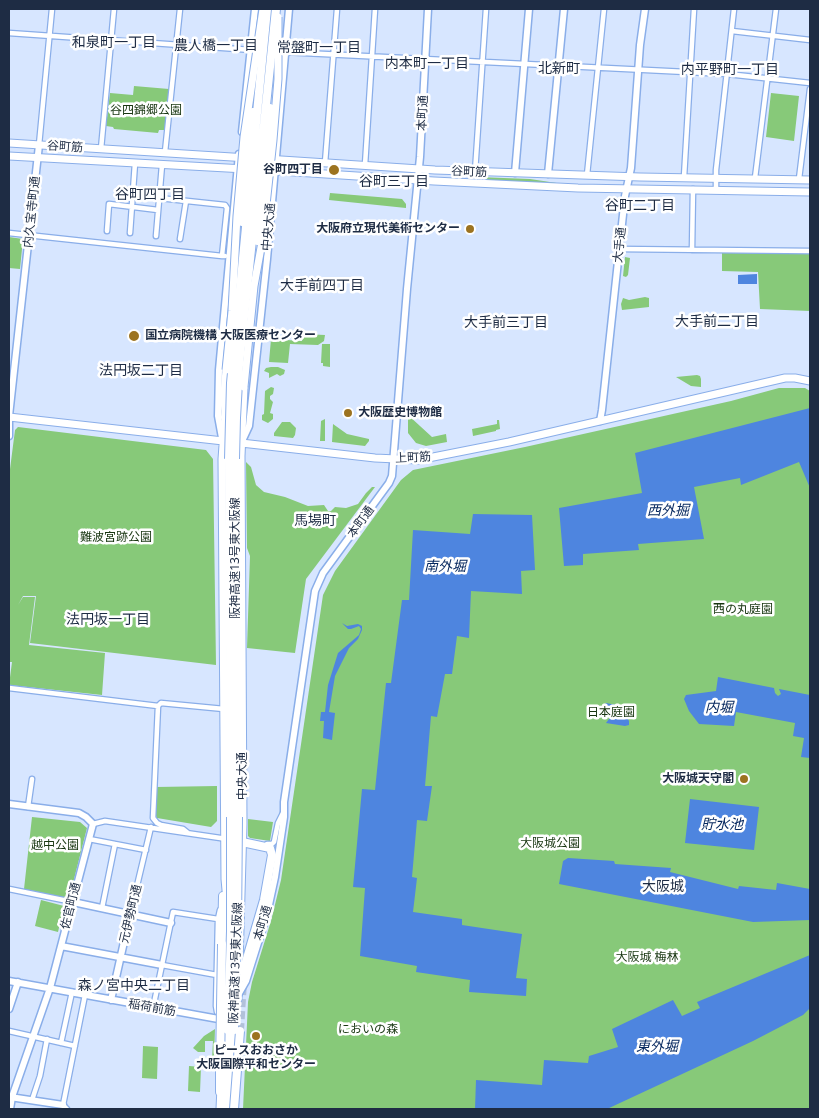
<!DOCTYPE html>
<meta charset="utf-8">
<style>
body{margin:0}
#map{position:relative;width:819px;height:1118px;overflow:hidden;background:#d7e6ff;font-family:"Noto Sans",sans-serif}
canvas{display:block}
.frame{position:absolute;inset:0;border:10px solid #1e2c44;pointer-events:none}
</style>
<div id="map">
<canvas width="819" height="1118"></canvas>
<div class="frame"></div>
</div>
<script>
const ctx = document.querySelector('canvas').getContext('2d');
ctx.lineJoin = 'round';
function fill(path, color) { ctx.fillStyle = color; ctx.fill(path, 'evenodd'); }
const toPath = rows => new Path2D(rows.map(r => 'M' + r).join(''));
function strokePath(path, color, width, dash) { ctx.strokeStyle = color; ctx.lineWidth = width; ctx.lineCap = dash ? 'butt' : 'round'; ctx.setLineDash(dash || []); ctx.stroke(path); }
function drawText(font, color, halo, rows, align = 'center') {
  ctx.font = font + ' "Noto Sans","Noto Sans JP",sans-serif'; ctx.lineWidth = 5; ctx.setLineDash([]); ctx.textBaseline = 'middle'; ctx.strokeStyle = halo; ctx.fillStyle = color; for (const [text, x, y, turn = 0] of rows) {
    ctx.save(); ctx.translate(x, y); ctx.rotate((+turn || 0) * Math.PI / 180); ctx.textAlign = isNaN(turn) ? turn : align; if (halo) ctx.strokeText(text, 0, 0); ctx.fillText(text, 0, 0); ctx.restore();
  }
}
fill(toPath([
 [134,86,169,89,165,130,159,130,158,133,114,129,113,127,106,126,110,93,133,95],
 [771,93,799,96,794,141,766,137],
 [477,177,530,179,563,184,483,180,477,179],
 [330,193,402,199,406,204,406,208,329,200],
 [9,237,23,239,20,269,9,268],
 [722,253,810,254,810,311,760,309,758,272,722,271],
 [625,257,630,258,628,275,626,277,623,276],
 [645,297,649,298,649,307,622,310,621,304,623,298,629,300],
 [303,334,325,335,324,341,318,345,290,344,288,363,269,362,271,339,302,341],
 [322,344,330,344,330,367,323,366,323,363,321,363],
 [271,367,278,367,285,370,284,374,280,376,277,374,269,378,269,373,264,371,266,368],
 [697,375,700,376,701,379,701,387,691,386,676,377],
 [271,387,274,388,273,394,270,396,270,399,273,402,270,413,273,414,273,419,268,423,262,420,262,415,264,414,265,391],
 [779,388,805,388,810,391,810,1109,243,1109,248,1002,252,982,271,921,281,880,323,595,335,571,401,480,413,470,525,447,731,401],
 [408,415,432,437,446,434,447,442,426,446,416,443,408,433],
 [325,419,325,441,320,441,321,421],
 [497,420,499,420,500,429,496,430,496,431,473,436,472,429,497,424],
 [282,422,290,422,296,428,295,435,293,438,274,436,274,433],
 [333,424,347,434,369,439,369,441,365,446,332,442],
 [18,427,206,450,213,459,216,665,30,643,36,596,23,596,18,605,23,597,35,597,29,645,105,653,102,695,9,685,12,662,9,662,9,477,15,430],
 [246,462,251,467,256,485,264,492,285,497,308,506,324,505,328,511,331,511,335,507,346,508,358,504,366,493,372,487,375,487,306,579,295,653,247,648,250,556,247,548],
 [217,786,217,821,211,827,157,818,155,814,156,787],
 [32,817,80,822,87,828,70,895,65,898,24,889],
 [248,819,273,822,270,841,250,838,248,836],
 [41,900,64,906,58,932,35,926],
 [215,1029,214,1059,212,1059,213,1041,205,1041,205,1052,198,1052,193,1048,204,1036],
 [143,1046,158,1047,157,1079,142,1078],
 [189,1066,201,1067,200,1092,188,1091]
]), '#87c979');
fill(toPath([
 [757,274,757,284,738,284,738,275],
 [810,408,810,488,799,462,741,485,740,478,694,487,704,539,638,544,639,550,583,554,583,565,564,566,559,508,642,493,635,453],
 [473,514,532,515,535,570,521,571,522,594,471,591,469,638,457,636,452,674,445,674,437,717,431,716,425,786,432,786,427,821,417,820,412,877,417,878,413,912,462,919,462,925,522,934,516,978,527,979,526,996,469,992,470,980,416,972,417,966,360,956,365,888,353,887,362,789,375,790,386,683,391,683,402,600,409,600,413,530,470,534],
 [342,623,347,626,358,624,362,626,362,630,358,639,349,648,335,676,329,712,335,713,332,740,323,738,324,721,320,721,321,712,325,712,328,685,338,653,359,635,361,629,359,626,351,629,348,629],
 [718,677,774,688,775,693,778,696,781,694,779,689,810,695,810,758,801,757,804,738,793,736,795,723,736,712,734,726,699,724,689,711,684,699,686,695,716,691],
 [606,703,621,706,619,712,621,715,625,714,629,721,629,725,625,726,606,723,612,715,610,711,603,712,601,710,602,706],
 [690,799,759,807,754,850,685,843],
 [568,858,614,861,615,864,671,868,670,872,738,889,739,886,776,890,777,883,810,889,810,920,753,922,559,884,563,861],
 [810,955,810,1008,803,1015,753,1041,607,1109,475,1109,476,1080,542,1085,544,1060,588,1063,589,1056,618,1047,612,1029,673,1000,682,1016,700,1008,697,1002]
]), '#4e85df');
strokePath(toPath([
 [240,1031,243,982]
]), '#b2c1da', 8, [8, 4]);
const street = toPath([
 [732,31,810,40],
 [9,33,252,50],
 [283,52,727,74,810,83],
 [39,145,52,9],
 [101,149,114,9],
 [165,152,180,9],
 [325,163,337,9],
 [365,165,375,9],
 [475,172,486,9],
 [587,175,604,9],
 [684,177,694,9],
 [755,178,776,9],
 [799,179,810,89],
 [716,189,716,170,734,9],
 [159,198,225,205,227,208,222,256,225,256],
 [107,231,109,204,158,210],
 [9,233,222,256],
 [130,233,135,163],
 [156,236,162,165],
 [180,239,186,201],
 [619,249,810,251],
 [692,250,693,189],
 [9,688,158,706,161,703,224,709],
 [158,706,153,818,157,823,161,825,183,829,188,833],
 [28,807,32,779],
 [93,824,105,821,227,839],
 [89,839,146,850],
 [267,844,272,844,274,842,278,823,283,813],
 [9,889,73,902],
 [102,908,115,844],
 [130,915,151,827],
 [162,965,217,975],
 [153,1008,173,912,218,919],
 [220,1016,217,1012,216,1006,218,919,220,910],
 [9,1031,75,1046],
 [61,1043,72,992],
 [32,1100,40,1076,47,1039],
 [67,1109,63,1105,85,995]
]);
const secondary = toPath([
 [242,132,255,9],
 [515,173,529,9],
 [548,174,564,9],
 [9,416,39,145],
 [9,419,9,436],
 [600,421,602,410,625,196,631,168,640,45,645,9],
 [222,438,218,416,219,370,239,154],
 [243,439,249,426,267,259,289,9],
 [9,804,79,813,86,817,93,824,50,988,12,1097,10,1109],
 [73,902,171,923],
 [61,946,162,965],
 [9,981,224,1020],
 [238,995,246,981,267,914,275,877,284,817,284,802,315,591,323,573,389,483,392,476,407,289,420,157,428,9],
 [111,1000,130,915],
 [9,1009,18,982],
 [10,1097,63,1105]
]);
const primary = toPath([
 [9,143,248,158],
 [9,156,245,169],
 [266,159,435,170,640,177,810,180],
 [264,170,434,181,578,188,810,192],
 [226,370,224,394,225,417,222,459,225,879,228,912],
 [9,417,375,458,418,460,509,442,785,378,795,378,810,381],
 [238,999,243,824,241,456,244,387],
 [220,1109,221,1087]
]);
const highway = toPath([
 [225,417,228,399],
 [229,459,231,817],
 [235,459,238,817],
 [242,842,270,848,272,855,264,900,245,965,244,978],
 [222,944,223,896],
 [220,1092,220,1068],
 [224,1109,228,1030],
 [231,1109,234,1030]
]);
strokePath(street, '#8aaee9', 7);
strokePath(secondary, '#8aaee9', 9);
strokePath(primary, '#8aaee9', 9);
strokePath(highway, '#8aaee9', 10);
strokePath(street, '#fff', 4.5);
strokePath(secondary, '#fff', 6);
strokePath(primary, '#fff', 7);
strokePath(highway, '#fff', 8);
const primaryBridge = toPath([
 [226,370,232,311,237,216,244,137,263,9],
 [244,387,254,286,262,242,273,140,278,79,278,17]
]);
const highwayBridge = toPath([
 [242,222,253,112],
 [258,241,270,108],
 [229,459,231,383,267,9],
 [235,459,236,418,239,365,276,9],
 [228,1030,231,931,231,817],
 [234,1030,237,929,238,817],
 [220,1068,222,944],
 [234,1109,240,1031]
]);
strokePath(primaryBridge, '#8aaee9', 9, []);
strokePath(highwayBridge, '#8aaee9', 10, []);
strokePath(primaryBridge, '#fff', 7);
strokePath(highwayBridge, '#fff', 8);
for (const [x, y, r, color] of [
 [334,170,6,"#9c7320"],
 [470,229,5,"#9c7320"],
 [134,336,6,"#9c7320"],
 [348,413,5,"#9c7320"],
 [744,779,5,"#9c7320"],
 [256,1036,5,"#9c7320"]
]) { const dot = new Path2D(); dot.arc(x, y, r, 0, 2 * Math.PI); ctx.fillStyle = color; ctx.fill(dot); strokePath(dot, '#fff', 2); }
drawText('12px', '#173510', '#fff', [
 ["谷四錦郷公園",146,111],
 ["難波宮跡公園",116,538],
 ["西の丸庭園",743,610],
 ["日本庭園",611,713],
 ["大阪城公園",550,844],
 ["越中公園",55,846],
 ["大阪城 梅林",647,958],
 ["においの森",368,1030]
]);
drawText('12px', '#1e2c44', '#fff', [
 ["本町通",423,113,-87],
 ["谷町筋",65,147,4],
 ["谷町筋",469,172,2],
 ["内久宝寺町通",32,212,-84],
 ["中央大通",269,227,-85],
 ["大手通",620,245,-84],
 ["上町筋",413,458,-3],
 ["本町通",361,522,-54],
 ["阪神高速13号東大阪線",236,558,-90],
 ["中央大通",243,776,-90],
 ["佐官町通",71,906,-76],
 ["元伊勢町通",131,914,-77],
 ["本町通",263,923,-74],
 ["阪神高速13号東大阪線",236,963,-88],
 ["稲荷前筋",152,1008,10]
]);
drawText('bold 12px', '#1e2c44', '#fff', [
 ["谷町四丁目",323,170],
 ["大阪府立現代美術センター",460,229],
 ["国立病院機構 大阪医療センター",145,336,"left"],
 ["大阪歴史博物館",358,413,"left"],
 ["大阪城天守閣",734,779],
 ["ピースおおさか",256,1051,"center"],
 ["大阪国際平和センター",256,1065,"center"]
], 'right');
drawText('14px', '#1e2c44', '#fff', [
 ["和泉町一丁目",114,43],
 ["農人橋一丁目",216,46],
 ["常盤町一丁目",319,48],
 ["内本町一丁目",427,64],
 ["北新町",559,69],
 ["内平野町一丁目",730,70],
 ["谷町三丁目",394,182],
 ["谷町四丁目",150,195],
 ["谷町二丁目",640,206],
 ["大手前四丁目",322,286],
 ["大手前二丁目",717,322],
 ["大手前三丁目",506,323],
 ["法円坂二丁目",141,371],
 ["馬場町",315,521],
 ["法円坂一丁目",108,620],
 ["大阪城",663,887],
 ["森ノ宮中央二丁目",134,986]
]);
drawText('italic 14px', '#03255d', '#fff', [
 ["西外掘",668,511],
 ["南外堀",445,567],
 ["内堀",719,708],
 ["貯水池",722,825],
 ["東外堀",657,1047]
]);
</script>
